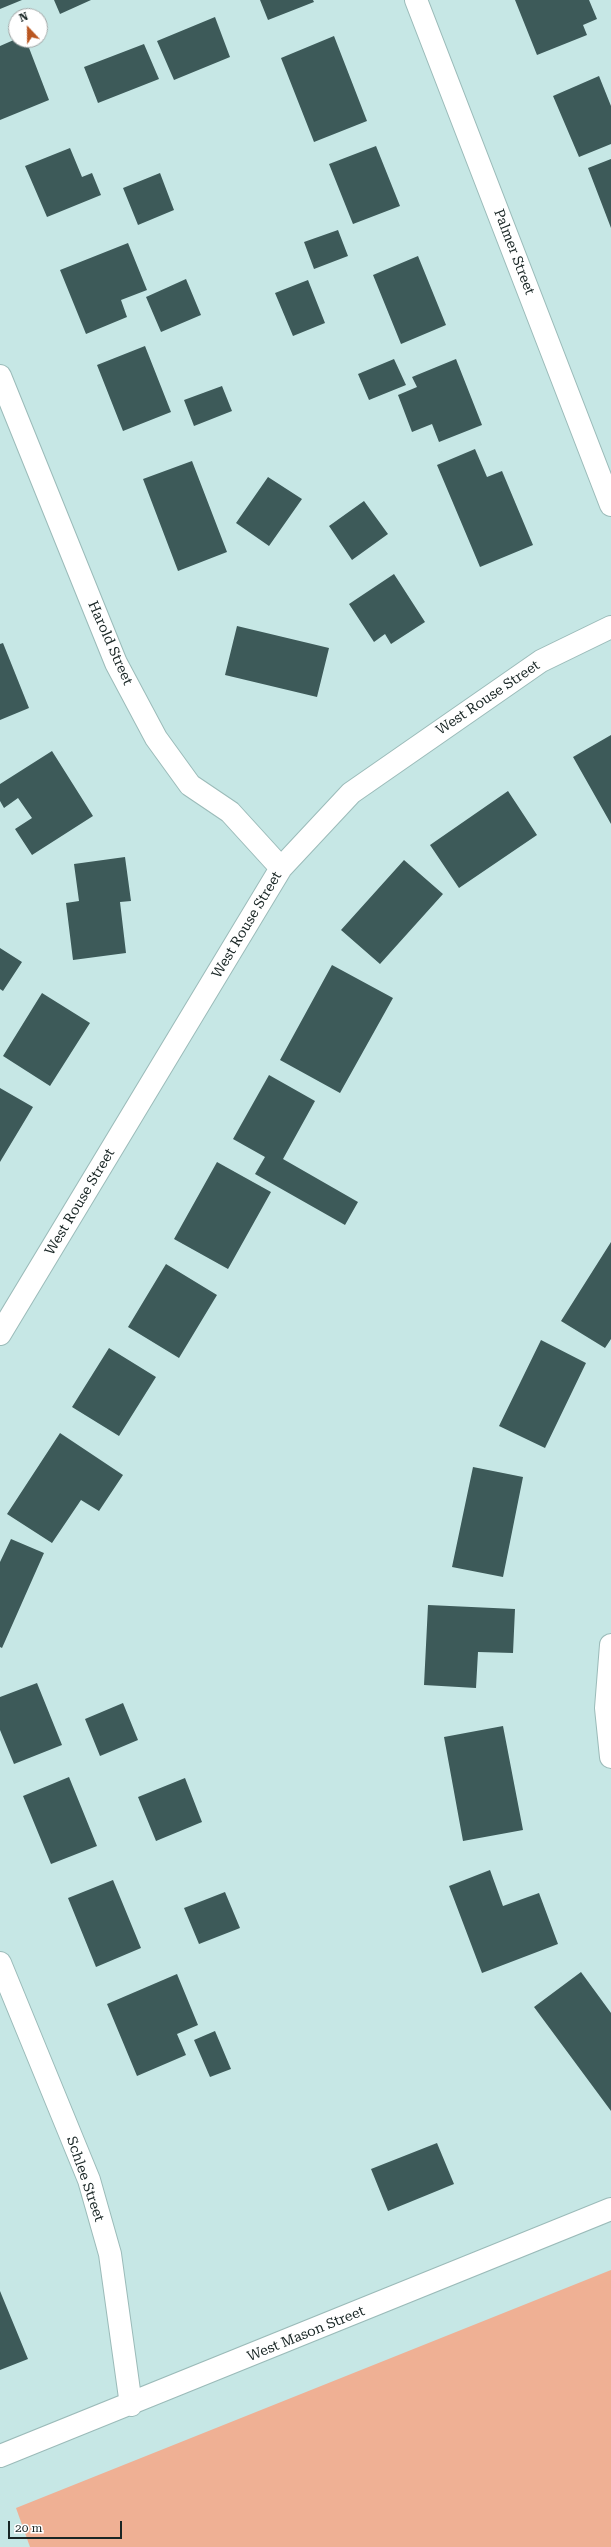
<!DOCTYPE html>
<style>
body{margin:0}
#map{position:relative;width:611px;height:2547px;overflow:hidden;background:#c6e7e5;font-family:"Roboto Serif",serif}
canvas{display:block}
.north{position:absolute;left:8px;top:8px;width:40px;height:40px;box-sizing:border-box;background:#fff;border:1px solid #a3a8a8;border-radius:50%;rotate:338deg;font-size:11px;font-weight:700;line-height:16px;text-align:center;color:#192625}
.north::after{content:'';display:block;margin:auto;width:14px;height:18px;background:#ba5620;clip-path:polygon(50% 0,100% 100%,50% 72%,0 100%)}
.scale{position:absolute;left:8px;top:2521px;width:114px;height:18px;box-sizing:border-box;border:2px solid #192625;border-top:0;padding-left:5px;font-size:12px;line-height:14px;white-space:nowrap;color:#192625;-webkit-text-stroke:3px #fff;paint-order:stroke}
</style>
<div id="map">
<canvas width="611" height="2547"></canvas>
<div class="north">N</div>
<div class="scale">20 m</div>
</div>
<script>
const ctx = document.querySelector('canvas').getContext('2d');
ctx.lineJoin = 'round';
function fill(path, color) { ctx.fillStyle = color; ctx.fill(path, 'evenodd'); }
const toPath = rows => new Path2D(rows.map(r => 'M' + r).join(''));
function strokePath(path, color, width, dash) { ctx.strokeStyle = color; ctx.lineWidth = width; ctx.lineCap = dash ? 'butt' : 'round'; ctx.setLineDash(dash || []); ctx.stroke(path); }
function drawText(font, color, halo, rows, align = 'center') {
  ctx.font = font + ' "Roboto Serif",serif'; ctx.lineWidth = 4; ctx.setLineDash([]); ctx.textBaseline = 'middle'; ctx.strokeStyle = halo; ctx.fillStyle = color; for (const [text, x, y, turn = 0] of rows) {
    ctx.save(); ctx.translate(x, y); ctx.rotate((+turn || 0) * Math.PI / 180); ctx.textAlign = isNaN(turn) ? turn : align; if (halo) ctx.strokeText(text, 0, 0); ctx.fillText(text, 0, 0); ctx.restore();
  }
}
fill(toPath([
 [611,2270,611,2547,30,2547,16,2508]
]), '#efb094');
fill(toPath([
 [0,0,22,0,0,9],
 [54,0,91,0,60,14],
 [260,0,313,0,314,2,268,20],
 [515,0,589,0,597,19,583,25,587,35,537,55],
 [215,17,230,57,174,80,157,41],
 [334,36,367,121,314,142,281,58],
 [16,39,26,40,49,100,0,120,0,46],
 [144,44,159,79,98,103,84,67],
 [599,76,611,106,611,144,579,157,553,96],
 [376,146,400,206,353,224,329,164],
 [70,148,82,177,92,173,101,195,47,217,25,166],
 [611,159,611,228,588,168],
 [160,173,174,210,138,225,123,188],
 [338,230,348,256,314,269,304,242],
 [128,243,147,290,121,300,127,317,86,334,60,270],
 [418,256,446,325,401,344,373,275],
 [186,279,201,315,161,332,146,297],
 [308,280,325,323,293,336,275,293],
 [145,346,171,412,123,431,97,365],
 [394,359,406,385,369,400,358,374],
 [456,359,482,425,439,442,432,424,412,432,398,395,417,387,412,377],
 [222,386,232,411,194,426,184,400],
 [475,449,487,477,502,471,533,545,480,567,437,465],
 [192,461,227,552,178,571,143,479],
 [268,477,302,499,269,546,236,523],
 [364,501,388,534,352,560,329,526],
 [394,574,425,622,391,644,385,634,374,642,349,604],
 [237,626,329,648,317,697,225,675],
 [3,643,29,708,0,720,0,644],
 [611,735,611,824,573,757],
 [52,751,93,816,32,855,15,829,32,818,18,798,4,808,0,801,0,784],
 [508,791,537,835,459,888,430,845],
 [125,857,131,901,120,902,126,953,73,960,66,903,79,901,74,864],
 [404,860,443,894,380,964,341,930],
 [0,948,22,962,3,991,0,989],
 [332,965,393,998,340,1093,280,1060],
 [42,993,90,1023,50,1086,3,1056],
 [269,1075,315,1101,283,1159,358,1202,345,1225,255,1174,265,1157,233,1139],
 [0,1088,33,1107,0,1162],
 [217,1162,271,1192,228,1269,174,1239],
 [611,1242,611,1339,605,1348,561,1321],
 [166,1264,217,1295,179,1358,128,1327],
 [541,1340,586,1363,545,1448,499,1426],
 [109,1348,156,1377,119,1436,72,1407],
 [60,1433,123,1475,99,1511,81,1500,52,1543,7,1514],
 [473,1467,523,1477,503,1577,452,1567],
 [11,1539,44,1553,2,1648,0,1647,0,1562],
 [428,1605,515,1609,513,1653,478,1652,476,1688,424,1685],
 [37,1683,62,1745,14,1764,0,1730,0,1697],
 [123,1703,138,1740,100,1756,85,1719],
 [503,1726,523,1830,463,1841,444,1737],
 [69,1777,97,1846,51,1864,23,1796],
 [185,1778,202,1822,156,1841,138,1797],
 [490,1870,503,1906,539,1893,558,1944,482,1973,449,1886],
 [113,1880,141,1948,96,1967,68,1898],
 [225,1892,240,1928,199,1944,184,1908],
 [581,1972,611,2013,611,2111,534,2007],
 [177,1974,198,2025,177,2034,186,2055,137,2076,107,2004],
 [215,2031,231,2069,210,2077,194,2040],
 [437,2143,454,2184,388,2211,371,2169],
 [0,2291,28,2359,0,2370]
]), '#3d5a59');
const minor = toPath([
 [416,0,611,505],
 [0,376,116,663,156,738,190,785,230,812,281,868],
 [0,1334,281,868,351,793,541,661,611,627],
 [611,1645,606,1708,611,1757],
 [0,1963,89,2180,110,2254,131,2405],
 [0,2456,611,2209]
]);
strokePath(minor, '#9bbbb9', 24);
strokePath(minor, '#fff', 22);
drawText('14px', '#192625', '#fff', [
 ["Palmer Street",514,252,69],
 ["Harold Street",110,643,66],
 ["West Rouse Street",488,698,-34],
 ["West Rouse Street",247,925,-59],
 ["West Rouse Street",80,1202,-59],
 ["Schlee Street",85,2179,71],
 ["West Mason Street",306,2334,-22]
]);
</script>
